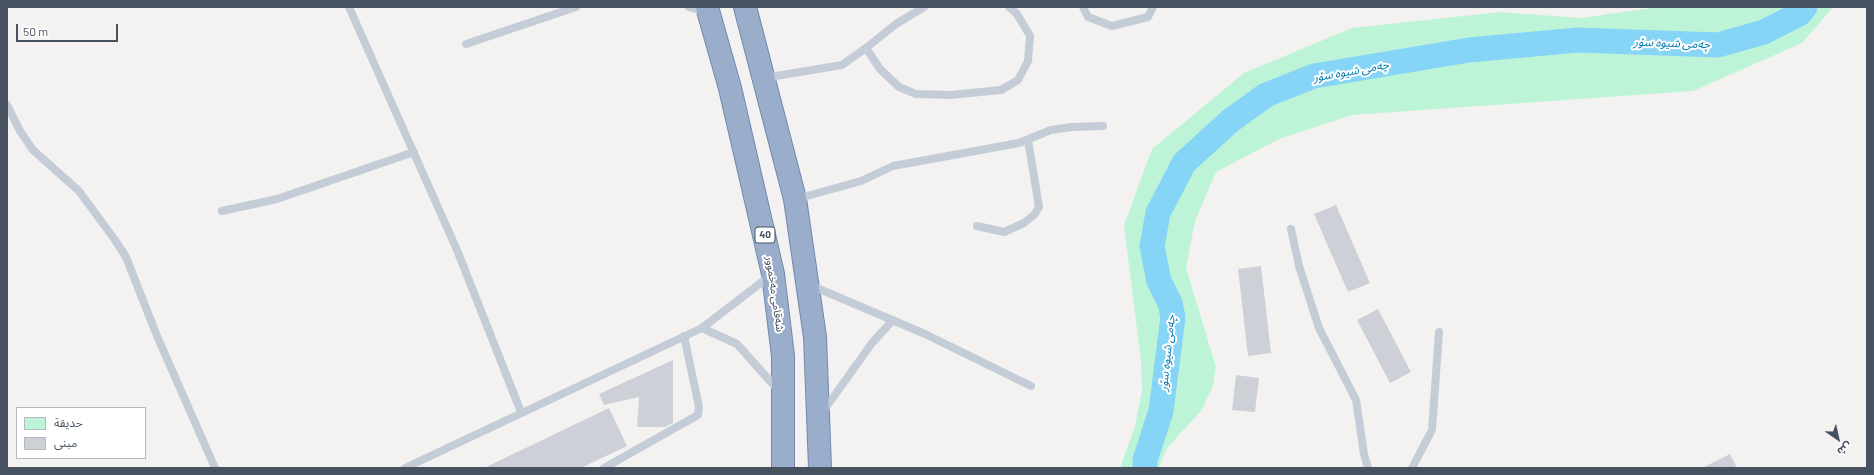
<!DOCTYPE html>
<meta charset="utf-8">
<style>
body{margin:0}
#map{position:relative;width:1874px;height:475px;overflow:hidden;background:#f4f2f1;font-family:Barlow,"Noto Sans Arabic",sans-serif}
canvas{display:block}
.frame{position:absolute;inset:0;border:8px solid #475261;pointer-events:none}
.legend{position:absolute;left:16px;top:407px;width:130px;height:52px;box-sizing:border-box;background:#fff;border:1px solid #b5bac0;margin:0;padding:5px 7px;list-style:none;font-size:12px;color:#475261}
.legend li{display:flex;align-items:center;gap:8px;height:20px}
.legend b{width:20px;border:1px solid #b5bac0}
.north{position:absolute;left:1818px;top:419px;width:40px;height:40px;-webkit-text-stroke:3px #fff;paint-order:stroke;rotate:146deg;font-size:11px;font-weight:700;line-height:16px;text-align:center;color:#475261}
.north::after{content:'';display:block;margin:auto;width:14px;height:18px;background:#475261;clip-path:polygon(50% 0,100% 100%,50% 72%,0 100%)}
.scale{position:absolute;left:16px;top:24px;width:102px;height:18px;box-sizing:border-box;border:2px solid #475261;border-top:0;padding-left:5px;font-size:12px;line-height:14px;white-space:nowrap;color:#475261;-webkit-text-stroke:3px #fff;paint-order:stroke}
</style>
<div id="map">
<canvas width="1874" height="475"></canvas>
<div class="frame"></div>
<ul class="legend">
<li><b style="height:11px;background:#bdf4d8"></b>حديقة</li>
<li><b style="height:11px;background:#cdd0d7"></b>مبنى</li>
</ul>
<div class="north">ش</div>
<div class="scale">50 m</div>
</div>
<script>
const ctx = document.querySelector('canvas').getContext('2d');
ctx.lineJoin = 'round';
function fill(path, color) { ctx.fillStyle = color; ctx.fill(path, 'evenodd'); }
const toPath = rows => new Path2D(rows.map(r => 'M' + r).join(''));
function strokePath(path, color, width, dash) { ctx.strokeStyle = color; ctx.lineWidth = width; ctx.lineCap = dash ? 'butt' : 'round'; ctx.setLineDash(dash || []); ctx.stroke(path); }
function drawText(font, color, halo, rows, align = 'center') {
  ctx.font = font + ' Barlow,"Noto Sans Arabic",sans-serif'; ctx.lineWidth = 4; ctx.setLineDash([]); ctx.textBaseline = 'middle'; ctx.strokeStyle = halo; ctx.fillStyle = color; for (const [text, x, y, turn = 0] of rows) {
    ctx.save(); ctx.translate(x, y); ctx.rotate((+turn || 0) * Math.PI / 180); ctx.textAlign = isNaN(turn) ? turn : align; if (halo) ctx.strokeText(text, 0, 0); ctx.fillText(text, 0, 0); ctx.restore();
  }
}
fill(toPath([
 [1660,7,1833,7,1802,43,1693,91,1352,115,1279,139,1216,172,1195,221,1186,268,1216,367,1213,386,1201,411,1168,447,1158,468,1120,468,1135,426,1142,390,1141,361,1124,225,1152,149,1244,73,1352,28,1500,12,1580,18]
]), '#bdf4d8');
strokePath(toPath([
 [1145,468,1145,460,1161,411,1173,317,1170,303,1159,281,1152,246,1158,213,1184,163,1230,121,1266,95,1314,76,1469,50,1578,40,1718,45,1764,32,1799,14,1805,7]
]), '#86d4f6', 25);
fill(toPath([
 [1336,205,1370,283,1348,292,1314,214],
 [1261,266,1271,353,1248,356,1238,269],
 [1378,309,1411,372,1390,383,1357,320],
 [673,360,673,423,665,427,637,427,639,397,604,405,599,394],
 [1236,375,1259,378,1255,412,1232,410],
 [609,408,627,446,581,468,484,468],
 [1730,454,1737,468,1702,468]
]), '#cdd0d7');
const trunk = toPath([
 [707,7,730,88,773,274,783,356,783,468],
 [745,7,795,199,815,337,820,468]
]);
strokePath(trunk, '#7089b1', 24);
strokePath(toPath([
 [349,7,457,250,521,412],
 [689,7,707,13],
 [1083,7,1088,17,1112,26,1148,17,1153,7],
 [466,44,576,7],
 [866,48,880,69,899,87,916,94,950,95,1001,90,1018,80,1028,61,1030,36,1017,14,1009,7],
 [764,78,842,65,866,48,896,24,924,7],
 [7,105,20,131,33,150,79,191,115,240,126,257,157,336,215,468],
 [796,199,861,181,893,166,1019,143,1051,130,1072,127,1103,126],
 [222,211,277,199,414,152],
 [977,226,1004,232,1024,223,1034,215,1039,207,1028,140],
 [1291,229,1299,266,1319,328,1356,400,1364,454,1368,468],
 [810,285,925,334,1031,386],
 [702,328,737,344,779,391],
 [822,413,872,343,893,320],
 [405,468,702,328,771,275],
 [604,468,698,415,699,407,684,336],
 [1412,468,1432,430,1439,332]
]), '#c4ccd7', 8);
strokePath(trunk, '#9aaecc', 22);
for (const [x, y, w] of [
 [765,235,20]
]) { const box = new Path2D(); box.roundRect(x - w / 2, y - 8, w, 16, 3); ctx.fillStyle = '#fff'; ctx.fill(box); strokePath(box, '#475261', 1); }
drawText('bold 10px', '#475261', null, [
 ["40",765,235]
]);
drawText('11px', '#475261', '#fff', [
 ["شەقامی مەخموور",775,294,82]
]);
drawText('italic 12px', '#017db2', '#fff', [
 ["چەمی شیوە سۆر",1672,43,2],
 ["چەمی شیوە سۆر",1351,71,-10],
 ["چەمی شیوە سۆر",1167,353,-84]
]);
</script>
